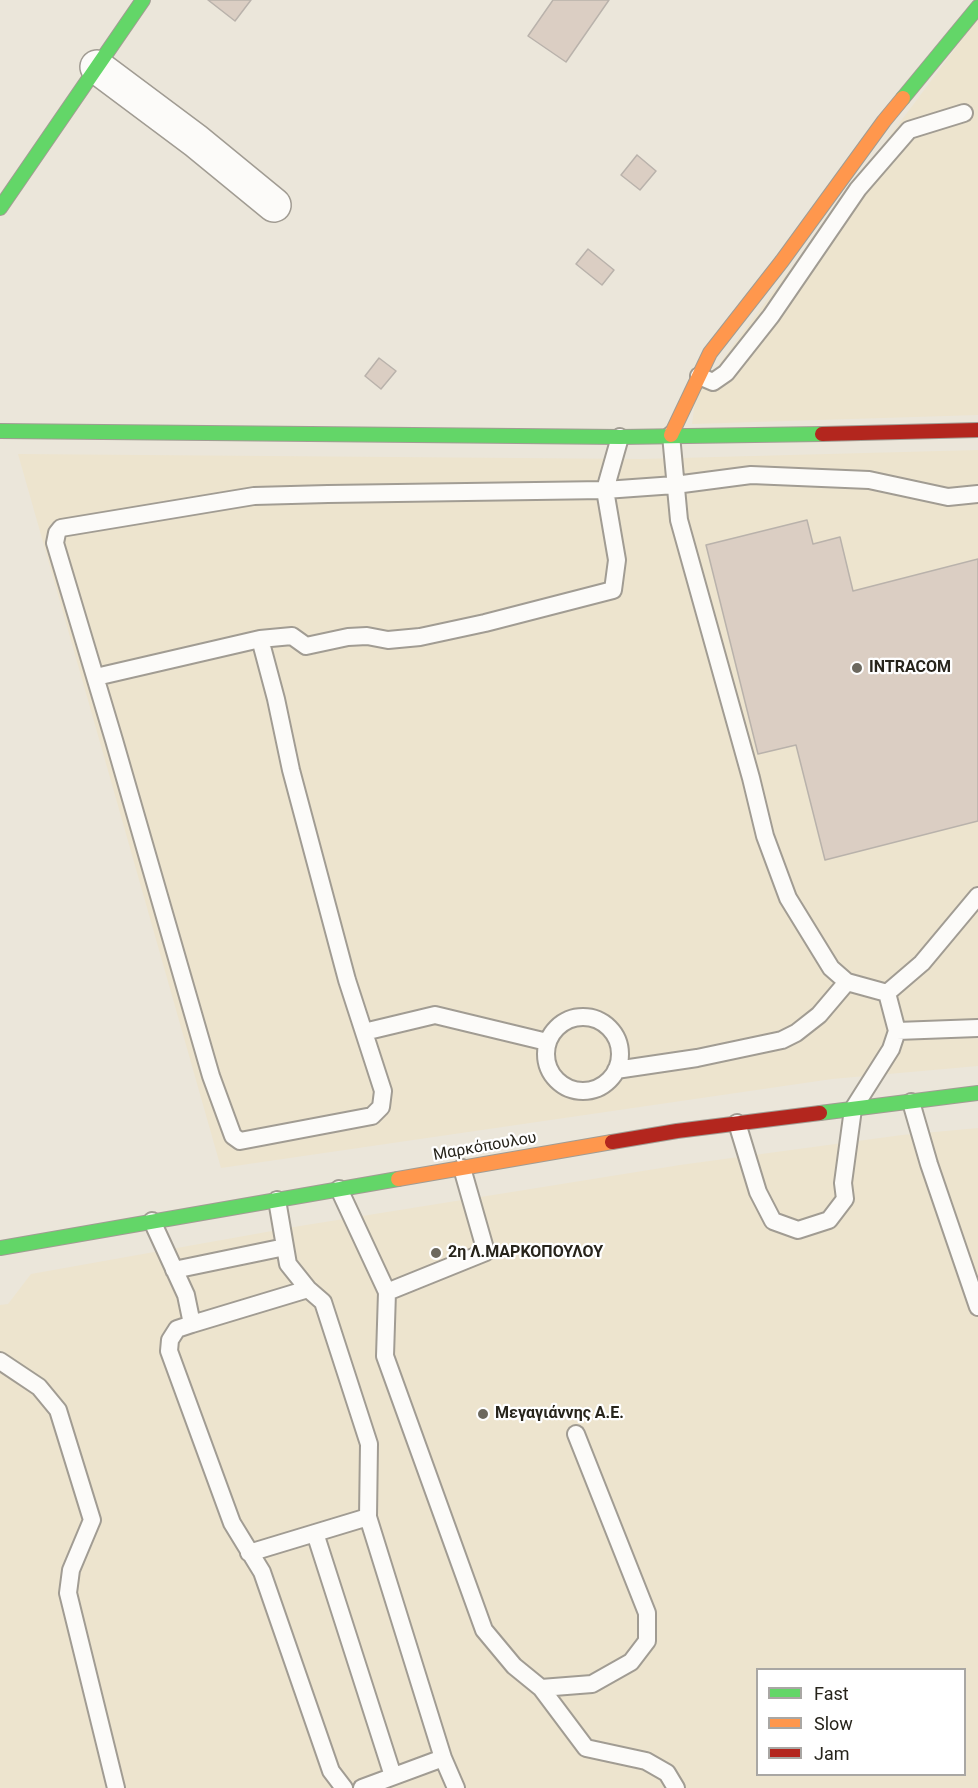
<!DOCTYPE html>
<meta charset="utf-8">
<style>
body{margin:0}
#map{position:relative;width:978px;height:1788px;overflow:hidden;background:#ebe6da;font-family:Roboto,sans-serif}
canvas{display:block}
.legend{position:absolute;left:756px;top:1668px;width:210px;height:108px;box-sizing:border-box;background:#fff;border:2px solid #a9a7a4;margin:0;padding:8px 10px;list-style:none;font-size:18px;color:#27241b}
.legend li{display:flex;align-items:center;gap:12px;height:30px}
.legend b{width:30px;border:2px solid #a9a7a4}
</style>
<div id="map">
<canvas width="978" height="1788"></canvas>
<ul class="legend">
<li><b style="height:8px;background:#63d668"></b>Fast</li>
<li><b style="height:8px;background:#ff974d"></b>Slow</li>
<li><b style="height:8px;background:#b3261e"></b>Jam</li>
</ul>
</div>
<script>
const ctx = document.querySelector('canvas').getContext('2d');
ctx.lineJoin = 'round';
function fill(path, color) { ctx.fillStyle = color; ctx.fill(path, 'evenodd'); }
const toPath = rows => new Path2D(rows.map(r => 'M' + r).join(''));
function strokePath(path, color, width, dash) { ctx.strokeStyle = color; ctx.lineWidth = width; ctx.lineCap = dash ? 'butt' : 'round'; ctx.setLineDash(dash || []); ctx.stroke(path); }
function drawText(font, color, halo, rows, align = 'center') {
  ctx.font = font + ' Roboto,sans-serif'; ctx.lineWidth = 4.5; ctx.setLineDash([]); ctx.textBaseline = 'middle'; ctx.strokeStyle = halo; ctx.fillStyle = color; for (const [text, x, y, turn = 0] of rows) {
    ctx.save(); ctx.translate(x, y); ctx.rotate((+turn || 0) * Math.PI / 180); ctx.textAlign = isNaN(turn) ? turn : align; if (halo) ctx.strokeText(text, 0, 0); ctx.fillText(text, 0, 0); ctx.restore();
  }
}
fill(toPath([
 [978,18,978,415,692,424,696,395],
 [978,450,978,1066,832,1079,221,1168,18,454,641,459],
 [978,1128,978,1788,0,1788,0,1305,8,1304,31,1274,300,1226,680,1165,902,1135],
 [758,1670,964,1670,964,1774,758,1774]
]), '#ede4ce');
const building = toPath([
 [208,0,251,0,235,21,208,0],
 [553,0,609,0,566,62,528,36,553,0],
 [637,155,656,171,640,190,621,175,637,155],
 [588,249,614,270,602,285,576,264,588,249],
 [379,358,396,371,381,389,365,376,379,358],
 [807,520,813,544,840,537,853,591,978,559,978,821,825,860,796,745,758,754,706,545,807,520]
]);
fill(building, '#dbcec3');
strokePath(building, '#b9b2ab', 1.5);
const lane = toPath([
 [699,376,713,382,726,373,771,316,858,189,909,130,964,113],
 [671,435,679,520,751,778,765,836,788,898,831,968,847,982,887,993],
 [260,639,276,699,291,770,347,980,383,1091,381,1107,372,1116,240,1141,233,1136,211,1076,114,740,55,543,57,533,61,528,254,496,328,494,605,490,675,485,751,475,869,480,948,497,978,494],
 [96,677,260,639,292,636,306,646,348,637,367,636,388,640,420,637,485,623,613,590,617,560,605,490,620,437],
 [887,993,922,963,978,896],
 '546 1054a37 37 0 1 1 74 0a37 37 0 1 1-74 0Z',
 [897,1031,978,1028],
 [364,1032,435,1015,547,1042],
 [616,1070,697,1058,782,1040,796,1033,819,1015,847,982],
 [911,1102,929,1164,978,1307],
 [737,1123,758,1192,773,1221,798,1230,829,1220,845,1199,843,1183,853,1109,891,1049,897,1031,887,993],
 [339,1189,387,1292,385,1356,484,1630,514,1666,541,1688,586,1748,646,1761,667,1773,676,1788],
 [277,1200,288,1264,308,1289,323,1302,369,1444,368,1517,443,1758,362,1788],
 [152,1221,186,1295,192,1324,177,1329,170,1340,169,1351,232,1523,262,1572,331,1771,344,1788],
 [174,1270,285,1247],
 [387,1292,486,1252,462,1168],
 [192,1324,308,1289],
 [0,1361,39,1387,58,1410,92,1520,71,1570,68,1593,116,1788],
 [315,1533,393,1776],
 [249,1553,368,1517],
 [541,1688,592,1684,631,1662,647,1641,647,1613,576,1434],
 [443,1758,456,1788]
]);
const street = toPath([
 [97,67,196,141,274,205]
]);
const fast = toPath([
 [903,98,978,7],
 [0,208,143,0],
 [0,431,620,437,822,434],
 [820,1113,978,1093],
 [0,1248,398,1179]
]);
const slow = toPath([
 [671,435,710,353,782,261,884,121,903,98],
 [398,1179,612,1142]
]);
const jam = toPath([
 [822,434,978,430],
 [612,1142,677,1131,820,1113]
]);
strokePath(lane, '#a19c93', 20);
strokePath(street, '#a19c93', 36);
strokePath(fast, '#a19c93', 16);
strokePath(slow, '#a19c93', 16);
strokePath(jam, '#a19c93', 16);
strokePath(lane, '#fcfbf9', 16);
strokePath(street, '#fcfbf9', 33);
strokePath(fast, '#63d668', 14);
strokePath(slow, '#ff974d', 14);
strokePath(jam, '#b3261e', 14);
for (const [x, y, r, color] of [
 [857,668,6,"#6c685e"],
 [436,1253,6,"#6c685e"],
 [483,1414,6,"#6c685e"]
]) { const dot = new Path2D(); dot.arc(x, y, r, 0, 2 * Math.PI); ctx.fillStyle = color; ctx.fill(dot); strokePath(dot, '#fff', 2); }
drawText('bold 16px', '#27241b', '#fff', [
 ["INTRACOM",869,668],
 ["2η Λ.ΜΑΡΚΟΠΟΥΛΟΥ",448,1253],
 ["Μεγαγιάννης Α.Ε.",495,1414]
], 'left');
drawText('16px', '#27241b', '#fff', [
 ["Μαρκόπουλου",485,1147,-10]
]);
</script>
